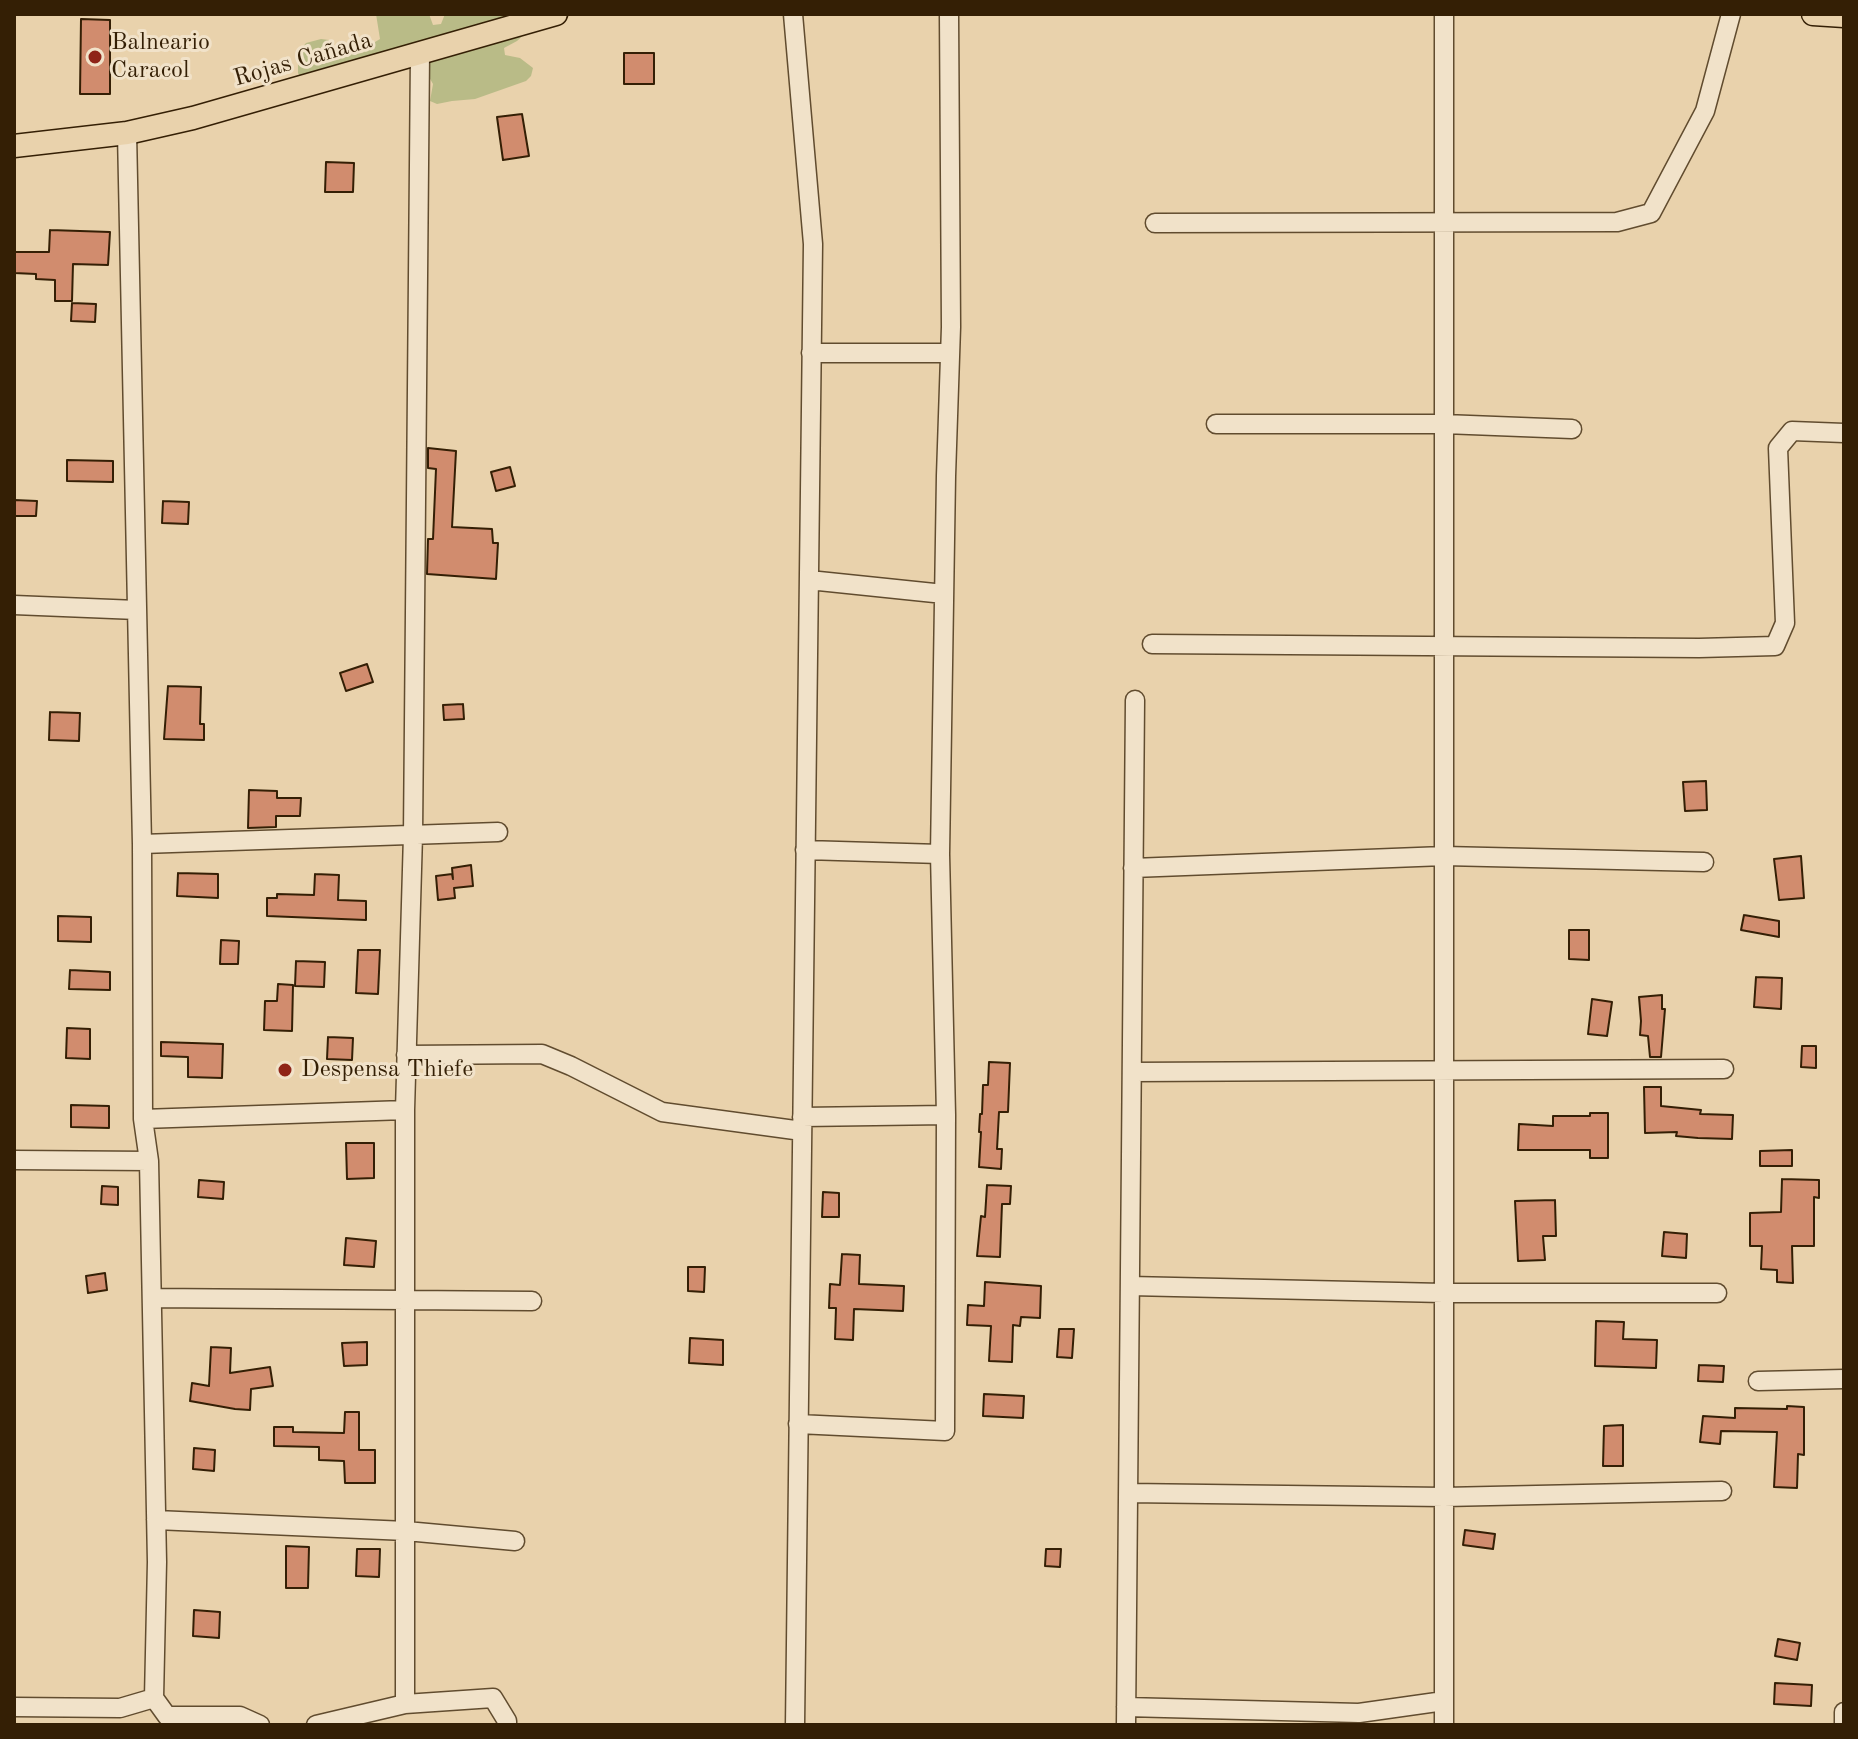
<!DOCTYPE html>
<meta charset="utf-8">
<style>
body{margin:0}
#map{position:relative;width:1858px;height:1739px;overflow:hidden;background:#e9d2ac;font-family:"Old Standard TT",serif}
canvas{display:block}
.frame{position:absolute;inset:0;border:16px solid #341f05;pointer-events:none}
</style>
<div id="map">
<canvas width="1858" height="1739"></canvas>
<div class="frame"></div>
</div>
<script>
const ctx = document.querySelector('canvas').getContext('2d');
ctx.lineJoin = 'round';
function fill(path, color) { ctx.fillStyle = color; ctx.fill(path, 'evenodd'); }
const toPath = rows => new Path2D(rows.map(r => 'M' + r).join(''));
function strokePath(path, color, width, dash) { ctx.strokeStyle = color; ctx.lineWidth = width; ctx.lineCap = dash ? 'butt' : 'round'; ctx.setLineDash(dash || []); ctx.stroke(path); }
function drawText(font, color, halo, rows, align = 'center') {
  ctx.font = font + ' "Old Standard TT",serif'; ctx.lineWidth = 6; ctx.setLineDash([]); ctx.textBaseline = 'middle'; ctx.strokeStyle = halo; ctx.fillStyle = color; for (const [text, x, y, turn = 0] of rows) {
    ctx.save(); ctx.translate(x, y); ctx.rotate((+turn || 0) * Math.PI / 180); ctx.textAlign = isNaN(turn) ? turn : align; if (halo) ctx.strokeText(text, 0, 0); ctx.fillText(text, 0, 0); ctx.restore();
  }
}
fill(toPath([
 [376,14,429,14,433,25,441,24,445,14,572,14,559,22,529,30,517,41,504,48,505,55,520,58,533,68,531,76,526,81,475,99,452,101,437,104,430,101,433,84,425,70,425,62,302,80,298,73,298,65,301,49,306,43,321,39,329,40,336,54,344,56,360,51,380,39]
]), '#b9bb87');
const building = toPath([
 [81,19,110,20,110,94,80,94,81,19],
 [624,53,654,53,654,84,624,84,624,53],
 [522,114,529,156,503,160,497,117,522,114],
 [326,162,354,163,353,192,325,192,326,162],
 [50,230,110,232,108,265,73,264,72,301,55,301,55,280,36,279,36,274,14,273,14,252,49,252,50,230],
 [72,303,96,304,95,322,71,321,72,303],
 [428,448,456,451,452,527,492,529,493,543,498,543,496,579,427,574,428,539,433,539,436,469,428,468,428,448],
 [67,460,113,461,113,482,67,481,67,460],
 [510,467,515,486,496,491,491,472,510,467],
 [14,500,37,501,36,516,14,516,14,500],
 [163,501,189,502,188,524,162,523,163,501],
 [367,664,373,682,346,691,340,673,367,664],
 [168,686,201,687,200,724,204,724,204,740,164,739,168,686],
 [463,704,464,719,444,720,443,705,463,704],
 [50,712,80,713,79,741,49,740,50,712],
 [1706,781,1707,810,1685,811,1683,782,1706,781],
 [249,790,277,791,277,798,301,798,300,816,276,816,276,827,248,828,249,790],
 [1801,856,1804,898,1779,900,1774,859,1801,856],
 [471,865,473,886,454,888,455,898,438,900,436,876,452,874,453,879,452,868,471,865],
 [178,873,218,874,218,898,177,896,178,873],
 [315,874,339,875,338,900,366,901,366,920,267,916,267,898,277,898,277,894,314,895,315,874],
 [1744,915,1779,921,1779,937,1741,930,1744,915],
 [58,916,91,917,91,942,58,941,58,916],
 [1569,930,1589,930,1589,960,1569,959,1569,930],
 [221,940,239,941,238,964,220,964,221,940],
 [358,950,380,950,378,994,356,993,358,950],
 [296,961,325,962,324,987,295,986,296,961],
 [70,970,110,972,110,990,69,989,70,970],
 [1756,977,1782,978,1781,1009,1754,1007,1756,977],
 [278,984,293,985,292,1031,264,1030,265,1001,277,1001,278,984],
 [1662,995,1662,1009,1665,1009,1661,1057,1650,1057,1648,1036,1640,1035,1641,1021,1639,997,1662,995],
 [1592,999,1612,1002,1607,1036,1588,1034,1592,999],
 [67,1028,90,1029,90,1059,66,1058,67,1028],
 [328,1037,353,1038,352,1060,327,1059,328,1037],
 [161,1042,223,1044,222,1078,188,1077,188,1057,161,1056,161,1042],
 [1802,1046,1816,1046,1816,1068,1801,1067,1802,1046],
 [989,1062,1010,1063,1008,1112,999,1112,997,1149,1002,1149,1001,1169,979,1167,981,1132,979,1132,980,1114,982,1114,983,1085,988,1085,989,1062],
 [1644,1087,1661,1087,1661,1106,1701,1110,1700,1114,1733,1115,1732,1139,1698,1138,1676,1136,1677,1132,1645,1133,1644,1087],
 [71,1105,109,1106,109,1128,71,1127,71,1105],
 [1590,1113,1608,1113,1608,1158,1590,1158,1590,1150,1518,1150,1519,1124,1553,1126,1553,1116,1590,1116,1590,1113],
 [346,1143,374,1143,374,1178,347,1179,346,1143],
 [1792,1150,1792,1166,1760,1166,1760,1151,1792,1150],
 [1782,1179,1819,1180,1819,1198,1814,1197,1814,1246,1792,1246,1793,1283,1777,1282,1777,1270,1761,1269,1762,1246,1750,1246,1750,1213,1781,1212,1782,1179],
 [199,1180,224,1182,223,1199,198,1197,199,1180],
 [987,1185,1011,1186,1010,1204,1002,1204,1000,1257,977,1256,981,1216,985,1217,987,1185],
 [102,1186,118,1187,118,1205,101,1204,102,1186],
 [823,1192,839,1193,839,1217,822,1217,823,1192],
 [1555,1200,1556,1236,1543,1236,1545,1260,1518,1261,1515,1201,1555,1200],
 [1664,1232,1687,1234,1686,1258,1662,1256,1664,1232],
 [346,1238,376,1241,374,1267,344,1265,346,1238],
 [842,1254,860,1255,859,1284,904,1286,903,1311,854,1309,853,1340,835,1339,836,1308,829,1308,830,1284,840,1285,842,1254],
 [688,1267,705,1267,704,1292,688,1291,688,1267],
 [105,1273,107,1290,88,1293,86,1276,105,1273],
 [985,1282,1041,1286,1040,1318,1021,1317,1020,1326,1013,1325,1012,1362,989,1361,991,1326,967,1325,968,1305,984,1306,985,1282],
 [1596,1321,1624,1322,1623,1339,1657,1340,1656,1368,1595,1366,1596,1321],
 [1059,1329,1074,1329,1072,1358,1057,1357,1059,1329],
 [690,1338,723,1340,723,1365,689,1363,690,1338],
 [367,1342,367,1365,344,1366,342,1343,367,1342],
 [211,1347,231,1348,230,1373,270,1367,273,1386,251,1389,250,1410,235,1409,190,1401,192,1383,209,1386,211,1347],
 [1699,1365,1724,1366,1723,1382,1698,1381,1699,1365],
 [984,1394,1024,1396,1023,1418,983,1416,984,1394],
 [1787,1406,1804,1407,1804,1455,1798,1454,1797,1488,1774,1487,1777,1432,1721,1431,1720,1444,1700,1442,1703,1416,1735,1418,1735,1408,1787,1409,1787,1406],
 [345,1412,359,1412,359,1450,375,1450,375,1483,345,1483,344,1461,319,1460,319,1447,274,1446,274,1427,293,1427,293,1432,344,1433,345,1412],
 [1623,1425,1623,1466,1603,1466,1604,1426,1623,1425],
 [194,1448,215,1450,214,1471,193,1469,194,1448],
 [1465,1530,1495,1534,1493,1549,1463,1545,1465,1530],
 [286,1546,309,1547,308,1588,286,1588,286,1546],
 [357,1549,380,1549,379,1577,356,1576,357,1549],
 [1046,1549,1061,1549,1060,1567,1045,1566,1046,1549],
 [194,1610,220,1612,219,1638,193,1636,194,1610],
 [1778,1639,1800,1643,1797,1660,1775,1656,1778,1639],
 [1775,1683,1812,1685,1811,1706,1774,1704,1775,1683]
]);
fill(building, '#d18c6e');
strokePath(building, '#341f05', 2);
const minor = toPath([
 [793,14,813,244,795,1725],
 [420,53,413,835,405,1110,405,1704,493,1698,507,1721,507,1725],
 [127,133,142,844,143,1119,149,1161,157,1562,154,1698,167,1716,240,1716,260,1725],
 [1155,223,1617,222,1651,213,1705,111,1731,14],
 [811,353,950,353],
 [1216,424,1444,424,1572,429],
 [809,580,944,594],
 [14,605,137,610],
 [1152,644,1699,648,1775,646,1785,623,1778,448,1792,431,1844,433],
 [142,844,498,832],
 [805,850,940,854],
 [1133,868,1444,856,1704,862],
 [406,1055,542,1054,571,1066,662,1112,802,1131],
 [1132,1072,1724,1069],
 [802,1117,946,1115],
 [143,1119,405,1110],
 [14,1160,149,1161],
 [1130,1286,1443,1293,1717,1293],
 [152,1298,532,1301],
 [1758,1381,1844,1379],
 [798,1424,945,1431,946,1115,940,854,946,476,951,327,949,14],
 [1128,1493,1444,1497,1722,1491],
 [156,1520,406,1531,515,1541],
 [14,1707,120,1708,154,1698],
 [1126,1707,1359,1713,1444,1701],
 [316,1725,405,1704],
 [1126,1725,1135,700],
 [1444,1725,1444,14],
 [1844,1725,1844,1712]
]);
const major = toPath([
 [1813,14,1844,16],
 [14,146,127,133,193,118,556,14]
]);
strokePath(minor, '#614c2f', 21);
strokePath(major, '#341f05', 25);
strokePath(minor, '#f1e2c9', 18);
strokePath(major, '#e9d2ac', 22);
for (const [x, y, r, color] of [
 [95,57,8,"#8f2418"],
 [285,1070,8,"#8f2418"]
]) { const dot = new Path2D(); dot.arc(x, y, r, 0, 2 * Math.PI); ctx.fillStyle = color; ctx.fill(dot); strokePath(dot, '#f1e2c9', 3); }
drawText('24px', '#341f05', '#f1e2c9', [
 ["Balneario",111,43],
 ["Caracol",111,71],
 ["Despensa Thiefe",301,1070]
], 'left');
drawText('24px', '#341f05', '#f1e2c9', [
 ["Rojas Cañada",303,60,-16]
]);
</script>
